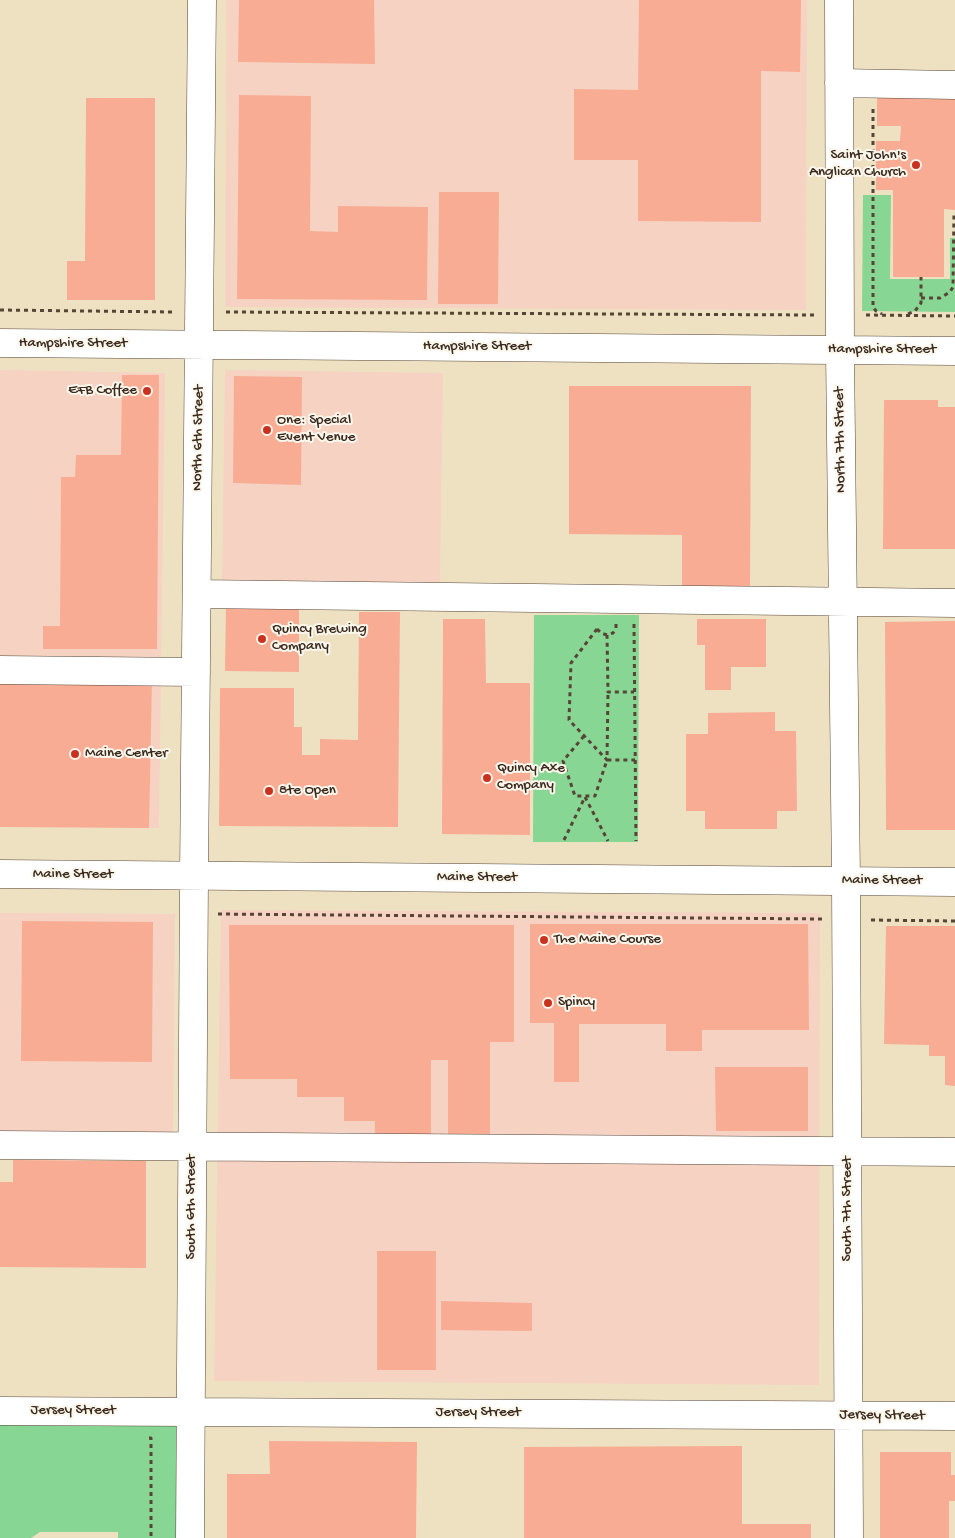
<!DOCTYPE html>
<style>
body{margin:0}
canvas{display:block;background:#eee1c1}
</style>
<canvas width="955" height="1538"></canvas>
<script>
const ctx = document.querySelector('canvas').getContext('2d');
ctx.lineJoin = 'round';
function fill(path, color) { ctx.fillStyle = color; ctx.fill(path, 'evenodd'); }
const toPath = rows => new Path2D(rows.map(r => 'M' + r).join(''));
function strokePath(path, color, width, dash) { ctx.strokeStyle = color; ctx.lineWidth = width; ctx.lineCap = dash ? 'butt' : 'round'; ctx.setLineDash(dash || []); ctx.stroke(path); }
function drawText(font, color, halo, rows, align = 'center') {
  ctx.font = font + ' "Gochi Hand",sans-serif'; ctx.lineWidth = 4; ctx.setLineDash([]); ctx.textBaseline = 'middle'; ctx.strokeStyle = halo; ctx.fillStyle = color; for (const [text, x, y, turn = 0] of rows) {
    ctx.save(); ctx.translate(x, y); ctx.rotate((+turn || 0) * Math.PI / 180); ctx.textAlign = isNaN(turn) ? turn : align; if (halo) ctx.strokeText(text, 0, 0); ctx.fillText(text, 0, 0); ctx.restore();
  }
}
fill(toPath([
 [226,0,807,0,806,310,225,307],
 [0,370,165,373,159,828,0,826],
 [225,370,443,373,440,585,222,581],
 [221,910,820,913,819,1385,214,1381],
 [0,913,175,914,173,1133,0,1132]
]), '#f6d2c3');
fill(toPath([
 [863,195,891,195,890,279,950,279,950,238,955,238,955,312,862,311],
 [534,615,639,615,638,842,533,842],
 [0,1425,178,1426,177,1538,118,1538,118,1532,40,1532,31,1538,0,1538]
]), '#88d694');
fill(toPath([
 [239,0,374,0,375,64,238,62],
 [639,0,801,0,800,72,761,71,761,222,638,221,638,160,574,160,574,89,638,90],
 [239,95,311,96,310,231,338,232,338,206,428,207,427,300,237,299],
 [86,98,155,98,155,300,67,300,67,261,85,261],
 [877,98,955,98,955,210,944,209,944,277,893,277,893,190,876,190,876,141,900,141,901,126,877,126],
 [439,192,499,192,498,304,438,304],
 [122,375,159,375,157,649,43,649,43,626,60,626,61,477,75,477,76,455,121,455],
 [234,376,302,377,301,485,233,483],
 [569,386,751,386,750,592,682,592,682,535,569,534],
 [884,400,938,400,938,407,955,407,955,549,883,549],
 [226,606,299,607,299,672,225,671],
 [359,612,400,612,398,827,219,826,220,688,294,688,294,727,302,727,302,755,320,755,320,739,358,740],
 [443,619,485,619,486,683,530,683,530,835,442,834],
 [697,619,766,619,766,667,731,667,731,690,705,690,705,645,697,645],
 [955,621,955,830,886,830,885,622],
 [0,678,152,680,149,828,0,827],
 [775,712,775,731,796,731,797,811,777,811,777,829,705,829,705,811,686,811,686,734,708,734,708,713],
 [22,921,153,922,152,1062,21,1061],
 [530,924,808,924,809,1030,702,1030,702,1051,666,1051,666,1024,579,1024,579,1082,554,1082,554,1023,530,1023],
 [229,925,514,925,514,1042,490,1042,490,1136,448,1136,448,1060,431,1060,431,1135,375,1136,375,1121,344,1121,344,1097,297,1097,297,1079,230,1079],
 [886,926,955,926,955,1086,945,1085,945,1056,929,1056,929,1045,884,1044],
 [715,1067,808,1067,808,1131,716,1131],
 [13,1160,146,1161,146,1268,0,1267,0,1182,13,1182],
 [377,1251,436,1251,436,1370,377,1370],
 [441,1301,532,1303,532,1331,441,1330],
 [269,1441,417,1442,416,1538,227,1538,227,1474,270,1474],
 [742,1446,742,1524,811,1524,811,1538,524,1538,524,1447],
 [880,1452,951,1452,951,1475,955,1475,955,1501,949,1501,949,1538,880,1538]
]), '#f8ac94');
const minor = toPath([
 [839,0,840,350,846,881,849,1538],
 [839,83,955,85],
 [0,343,955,351],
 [197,594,955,603],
 [0,670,196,672],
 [0,874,955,882],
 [0,1145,955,1152],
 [0,1411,955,1416],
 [190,1538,194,876,202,0]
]);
strokePath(minor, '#564536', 29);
strokePath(toPath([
 [873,109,873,307,876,311,882,314],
 [921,298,940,298,950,292,953,287,954,212],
 [0,310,174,312],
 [226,312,814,315],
 [908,314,915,311,921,303,921,277],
 [866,315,955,316],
 [616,624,616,628,613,633,607,635,608,692,634,692],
 [634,624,636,841],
 [597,629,571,663,569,720,607,760,608,692],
 [597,629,601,633,607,635],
 [584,736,563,761,575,796,595,796,607,760,635,760],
 [585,797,608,841],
 [564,840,585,797],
 [218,914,822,919],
 [871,920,955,921],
 [149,1438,151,1438,151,1538]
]), '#564536', 3, [4, 4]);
strokePath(minor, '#fff', 28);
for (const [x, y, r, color] of [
 [916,165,5,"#c8321e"],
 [147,391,5,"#c8321e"],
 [267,430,5,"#c8321e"],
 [262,639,5,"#c8321e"],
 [75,754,5,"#c8321e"],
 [487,778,5,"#c8321e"],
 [269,791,5,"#c8321e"],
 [544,940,5,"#c8321e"],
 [548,1003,5,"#c8321e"]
]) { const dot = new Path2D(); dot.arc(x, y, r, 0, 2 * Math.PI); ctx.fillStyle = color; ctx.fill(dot); strokePath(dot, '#fbf7ec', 2); }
drawText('15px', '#3b2a1e', '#fbf7ec', [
 ["Saint John's",906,156,"right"],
 ["Anglican Church",906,173,"right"],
 ["EFB Coffee",137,391,"right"],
 ["One: Special",277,421],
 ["Event Venue",277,438],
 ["Quincy Brewing",272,630],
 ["Company",272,647],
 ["Maine Center",85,754],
 ["Quincy Axe",497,769],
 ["Company",497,786],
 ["8te Open",279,791],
 ["The Maine Course",554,940],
 ["Spincy",558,1003]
], 'left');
drawText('15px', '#3b2a1e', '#fbf7ec', [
 ["Hampshire Street",73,344],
 ["Hampshire Street",477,347],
 ["Hampshire Street",882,350],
 ["North 6th Street",199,438,-89],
 ["North 7th Street",841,440,-91],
 ["Maine Street",73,875],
 ["Maine Street",477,878],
 ["Maine Street",882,881],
 ["South 6th Street",192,1207,-90],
 ["South 7th Street",848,1209,-90],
 ["Jersey Street",73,1411],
 ["Jersey Street",478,1413],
 ["Jersey Street",882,1416,1]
]);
</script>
